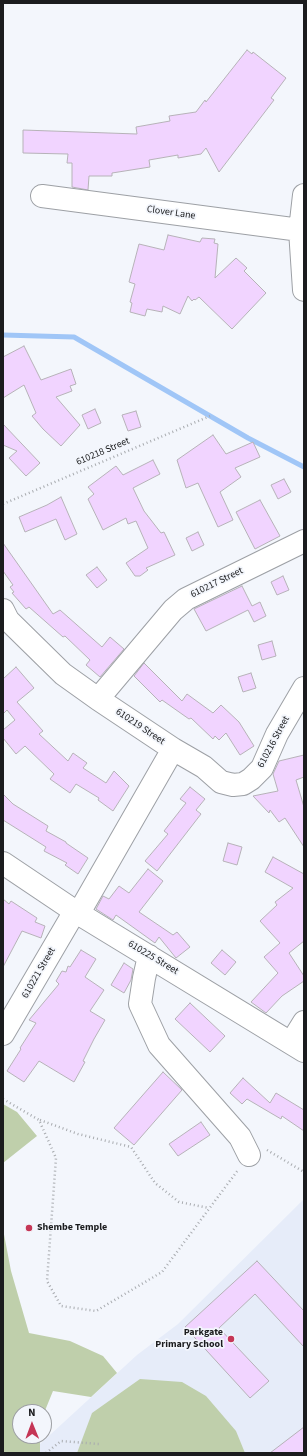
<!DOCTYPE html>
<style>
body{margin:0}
#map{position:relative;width:307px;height:1456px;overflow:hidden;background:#f3f6fc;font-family:"Source Sans 3",sans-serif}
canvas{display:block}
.frame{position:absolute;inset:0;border:4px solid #1b1c1e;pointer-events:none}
.north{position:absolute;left:12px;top:1404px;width:40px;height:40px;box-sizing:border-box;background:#f3f6fc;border:1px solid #9d9fa3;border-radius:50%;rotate:359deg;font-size:11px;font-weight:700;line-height:16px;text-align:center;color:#1b1c1e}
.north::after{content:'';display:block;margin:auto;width:14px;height:18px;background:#c53656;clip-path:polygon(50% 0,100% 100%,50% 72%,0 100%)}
</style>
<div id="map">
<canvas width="307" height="1456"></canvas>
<div class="frame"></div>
<div class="north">N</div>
</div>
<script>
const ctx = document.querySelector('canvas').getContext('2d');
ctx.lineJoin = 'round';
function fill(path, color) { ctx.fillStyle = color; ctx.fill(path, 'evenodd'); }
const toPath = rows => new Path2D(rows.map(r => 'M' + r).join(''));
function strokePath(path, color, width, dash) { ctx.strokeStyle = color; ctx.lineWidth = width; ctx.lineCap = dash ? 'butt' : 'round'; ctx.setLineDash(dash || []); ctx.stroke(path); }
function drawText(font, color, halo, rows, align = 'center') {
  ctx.font = font + ' "Source Sans 3",sans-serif'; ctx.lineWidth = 3.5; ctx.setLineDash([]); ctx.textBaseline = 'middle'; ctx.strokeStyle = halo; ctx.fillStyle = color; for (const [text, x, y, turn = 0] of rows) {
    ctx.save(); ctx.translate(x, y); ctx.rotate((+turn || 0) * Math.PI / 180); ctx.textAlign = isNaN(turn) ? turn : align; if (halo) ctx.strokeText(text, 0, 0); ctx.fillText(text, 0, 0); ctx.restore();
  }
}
fill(toPath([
 [304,1199,304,1453,40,1453,39,1445,137,1355,178,1324]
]), '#e6ecf9');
fill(toPath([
 [3,1104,17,1112,37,1136,3,1163],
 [3,1229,11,1271,29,1333,70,1341,103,1356,117,1373,91,1397,53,1391,44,1413,20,1412,20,1436,40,1436,40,1453,3,1453],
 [140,1379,182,1382,206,1396,236,1431,245,1453,77,1453,92,1413]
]), '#bfcfab');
strokePath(toPath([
 [3,335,74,337,248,438,304,467]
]), '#a0c6f7', 5);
const building = toPath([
 [247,50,252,54,253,52,286,78,271,98,274,100,219,172,206,148,201,154,178,158,178,155,149,160,150,167,112,173,112,176,89,176,88,190,72,187,72,163,67,163,68,154,23,153,23,130,137,134,136,127,170,121,169,116,196,112,205,100,206,102,247,50],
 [168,235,200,242,202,238,215,239,214,243,218,244,215,278,236,258,247,268,244,271,266,293,232,329,199,297,195,300,194,299,192,301,188,296,180,314,163,306,162,312,147,309,145,316,130,312,132,303,130,302,135,284,129,282,139,244,164,250,168,235],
 [24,346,41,380,71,369,76,384,70,386,72,391,56,397,80,425,61,446,43,429,32,416,36,413,24,385,3,398,3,357,24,346],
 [95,409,101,423,88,429,82,415,95,409],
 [136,411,141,427,128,431,122,415,136,411],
 [3,424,40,463,26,476,9,458,17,451,3,445,3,424],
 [213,435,226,454,253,442,260,457,235,468,241,477,220,492,233,520,218,527,198,483,186,488,177,460,213,435],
 [153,460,160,474,133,488,144,511,161,533,164,532,175,555,146,568,148,570,140,576,135,576,126,563,148,548,136,521,128,524,126,518,103,530,88,499,94,494,88,487,116,466,123,475,153,460],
 [284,479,291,492,278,499,271,485,284,479],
 [61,497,77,534,65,540,56,519,25,532,19,517,47,505,61,497],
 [260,500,280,536,255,549,236,512,260,500],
 [198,532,204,545,192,551,186,538,198,532],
 [3,543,53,614,60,610,102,647,110,637,124,649,100,677,86,665,90,660,65,636,63,637,29,607,26,609,12,593,14,592,10,587,13,585,3,571,3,543],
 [97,567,107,580,97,588,86,575,97,567],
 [283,576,289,590,277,595,271,582,283,576],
 [242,586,252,606,260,602,266,616,254,622,248,610,206,631,194,609,242,586],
 [272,641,276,656,262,660,258,645,272,641],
 [144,663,182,701,187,694,213,713,221,705,239,722,254,746,240,755,226,733,219,740,215,736,213,739,191,718,189,719,162,700,160,702,134,676,144,663],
 [16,667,34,688,17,702,43,731,39,734,68,761,73,753,87,763,83,768,106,783,114,771,129,786,113,811,98,800,99,798,76,784,70,793,50,779,54,774,25,746,16,754,3,738,3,730,15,720,7,710,3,714,3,679,16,667],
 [251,673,256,688,243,692,238,677,251,673],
 [304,755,304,777,296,780,304,807,304,847,285,818,279,822,270,810,269,813,253,796,278,791,273,774,279,761,304,755],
 [190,787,205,799,196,810,201,814,157,871,145,861,168,834,164,831,186,803,180,799,190,787],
 [3,794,13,804,48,826,46,831,66,842,66,843,88,858,78,874,65,865,67,863,44,851,46,847,3,820,3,794],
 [228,843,242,847,237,865,223,861,228,843],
 [273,857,304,874,304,941,289,953,304,976,304,981,282,996,266,1013,251,1002,278,973,264,957,280,943,260,921,277,905,275,902,293,888,265,872,273,857],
 [148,869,163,881,139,912,173,935,177,932,190,947,176,958,159,937,155,943,116,915,113,920,96,909,103,896,109,899,119,886,129,893,148,869],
 [3,899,9,904,11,901,37,918,35,922,45,926,41,938,22,931,3,967,3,899],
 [81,950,96,959,85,977,104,990,90,1011,105,1020,94,1039,83,1061,85,1062,74,1082,39,1061,24,1082,7,1071,21,1049,20,1048,36,1023,29,1020,59,984,56,981,62,971,66,972,68,966,70,967,81,950],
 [222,950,236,962,225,975,211,963,222,950],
 [124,963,133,969,131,980,124,993,111,985,124,963],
 [190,1003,225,1036,210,1052,175,1019,190,1003],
 [163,1072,182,1090,134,1145,114,1128,163,1072],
 [243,1078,270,1103,276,1093,304,1110,304,1131,282,1116,281,1119,247,1099,242,1104,230,1093,243,1078],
 [201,1122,210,1135,178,1156,169,1144,201,1122],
 [257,1261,304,1311,304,1347,255,1294,219,1328,269,1381,250,1398,185,1327,257,1261],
 [304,1427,304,1453,270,1453,304,1427]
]);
fill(building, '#f1d4ff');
strokePath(building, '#b6b2b8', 1);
const minor = toPath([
 [304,195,300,230,304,290],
 [42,196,300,230],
 [3,610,8,620,63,674,98,699,173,749,80,911,75,911,3,1034],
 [98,699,173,610,186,599,304,541],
 [173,749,204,767,221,782,233,785,243,784,251,779,262,768,277,734,304,688],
 [3,863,76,912,304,1051],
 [149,956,144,978,140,1004,159,1045,240,1137,249,1155],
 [291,1043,304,1022]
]);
strokePath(minor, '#9da0a5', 24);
strokePath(toPath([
 [3,504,210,416],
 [3,1099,39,1120,56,1158,47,1281,61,1306,96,1311,162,1272,238,1170],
 [40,1120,78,1134,131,1147,155,1183,179,1202,209,1208],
 [267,1150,304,1172],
 [46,1453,61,1441,99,1444]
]), '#a8abaf', 2.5, [1, 3]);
strokePath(minor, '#fff', 22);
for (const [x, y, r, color] of [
 [29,1228,4,"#c53656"],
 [231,1339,4,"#c53656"]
]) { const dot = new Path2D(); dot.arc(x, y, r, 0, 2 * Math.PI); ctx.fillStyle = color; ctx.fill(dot); strokePath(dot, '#f3f6fc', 1.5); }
drawText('10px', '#1b1c1e', '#f3f6fc', [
 ["Clover Lane",171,213,8],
 ["610218 Street",103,452,-23],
 ["610217 Street",217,583,-26],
 ["610219 Street",140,727,34],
 ["610216 Street",274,742,-62],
 ["610225 Street",153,958,31],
 ["610221 Street",39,973,-60]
]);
drawText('bold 10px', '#1b1c1e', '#f3f6fc', [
 ["Shembe Temple",37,1228],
 ["Parkgate",223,1333,"right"],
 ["Primary School",223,1345,"right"]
], 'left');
</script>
